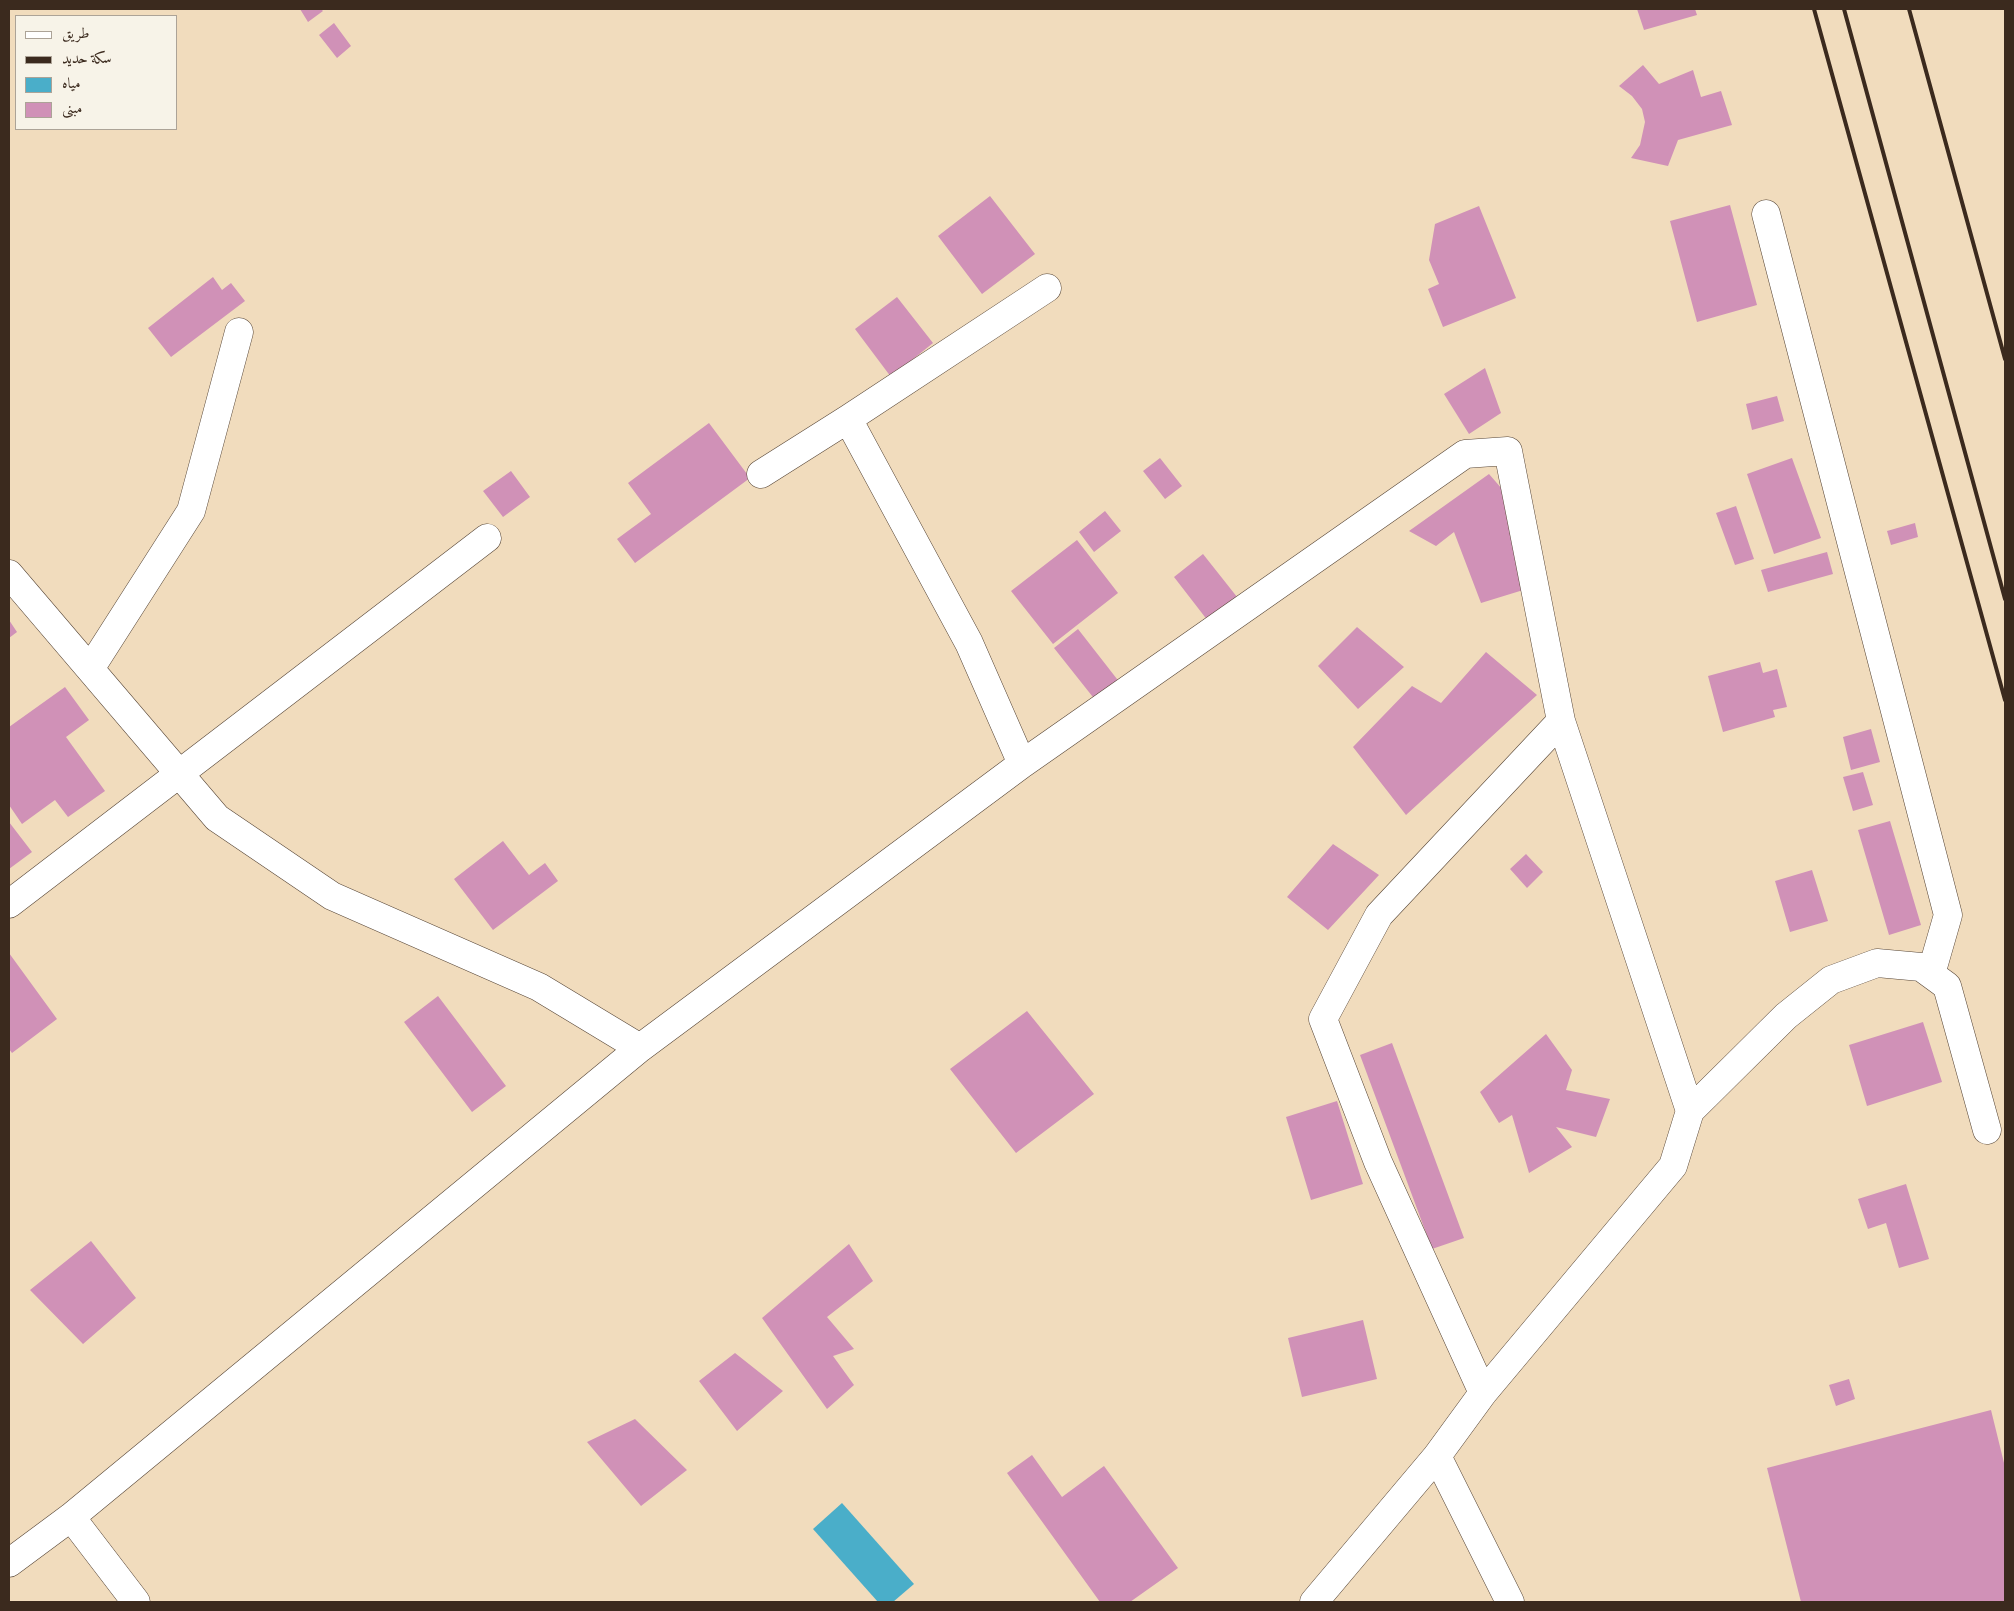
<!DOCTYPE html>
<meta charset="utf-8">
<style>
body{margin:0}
#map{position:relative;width:2014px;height:1611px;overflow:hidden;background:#f1dcbd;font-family:"Sorts Mill Goudy",Amiri,serif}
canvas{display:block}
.frame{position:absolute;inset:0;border:10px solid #3b2a1e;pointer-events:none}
.legend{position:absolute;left:15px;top:15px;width:162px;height:115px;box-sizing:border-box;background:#f7f3e8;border:1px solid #aca397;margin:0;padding:6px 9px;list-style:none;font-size:15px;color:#3b2a1e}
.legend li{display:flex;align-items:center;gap:10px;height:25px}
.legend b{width:25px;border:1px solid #aca397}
</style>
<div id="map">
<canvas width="2014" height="1611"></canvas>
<div class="frame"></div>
<ul class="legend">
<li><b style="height:6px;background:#fff"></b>طريق</li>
<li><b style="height:6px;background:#3b2a1e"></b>سكة حديد</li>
<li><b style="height:14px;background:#4aaec9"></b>مياه</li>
<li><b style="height:14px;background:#d091b7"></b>مبنى</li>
</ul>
</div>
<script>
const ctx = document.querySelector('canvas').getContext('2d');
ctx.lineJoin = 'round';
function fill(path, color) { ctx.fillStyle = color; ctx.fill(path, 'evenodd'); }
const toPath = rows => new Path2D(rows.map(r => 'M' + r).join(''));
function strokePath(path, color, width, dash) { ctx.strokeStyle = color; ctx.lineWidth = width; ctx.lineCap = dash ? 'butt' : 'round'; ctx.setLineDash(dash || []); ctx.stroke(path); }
fill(toPath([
 [842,1503,914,1584,893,1602,878,1602,813,1529]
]), '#4aaec9');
fill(toPath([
 [300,9,321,9,323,11,308,22],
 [1637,9,1695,9,1697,15,1644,30],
 [334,23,351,46,337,58,319,35],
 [1643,65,1659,84,1693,70,1701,97,1721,91,1732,125,1678,140,1668,166,1631,158,1640,145,1645,122,1642,109,1632,96,1619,86],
 [990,196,1035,254,982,294,938,236],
 [1730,205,1757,305,1697,322,1670,221],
 [1479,206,1516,298,1443,327,1428,289,1439,284,1429,260,1435,224],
 [213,277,222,290,231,283,245,301,171,357,148,328],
 [897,297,933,343,891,377,855,329],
 [1485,368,1501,413,1469,434,1444,394],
 [1777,396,1784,421,1752,430,1746,404],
 [709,423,750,478,635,563,617,539,651,514,628,483],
 [1160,458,1182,486,1165,499,1143,471],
 [1792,458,1821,538,1774,554,1747,474],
 [511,471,530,497,503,517,483,491],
 [1489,474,1509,497,1533,587,1481,603,1454,532,1436,546,1409,531],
 [1736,506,1754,559,1735,565,1716,513],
 [1105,511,1121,531,1094,552,1079,532],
 [1915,523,1918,537,1891,545,1887,531],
 [1077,540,1118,593,1053,644,1011,591],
 [1827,552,1833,574,1768,592,1761,570],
 [1203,554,1245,607,1215,630,1174,577],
 [9,620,17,632,9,638],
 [1357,627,1404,667,1358,709,1318,666],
 [1078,629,1124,688,1100,706,1054,648],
 [1486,652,1537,695,1406,815,1353,747,1412,686,1441,703],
 [1760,662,1763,673,1777,669,1787,707,1773,710,1775,717,1723,732,1708,676],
 [65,687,89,720,66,737,105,791,68,817,55,800,22,824,9,805,9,727],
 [1871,729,1880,762,1851,770,1843,737],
 [1863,772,1873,805,1853,811,1843,777],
 [1890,821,1921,925,1889,935,1858,830],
 [9,822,32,852,9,869],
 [503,841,529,875,545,863,558,881,493,930,454,879],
 [1333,844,1379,875,1328,930,1287,897],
 [1526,854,1543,872,1527,888,1510,869],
 [1812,870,1828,921,1790,932,1775,881],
 [9,953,57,1019,12,1053,9,1049],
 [438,996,506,1086,472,1112,404,1022],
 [1027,1011,1094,1094,1016,1153,950,1069],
 [1923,1022,1942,1082,1867,1106,1849,1045],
 [1546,1034,1572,1070,1566,1090,1610,1099,1596,1137,1556,1127,1572,1147,1529,1173,1512,1115,1499,1123,1480,1092],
 [1392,1043,1464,1238,1432,1249,1360,1055],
 [1337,1101,1363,1184,1311,1200,1286,1117],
 [1906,1184,1929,1259,1899,1268,1886,1223,1868,1229,1858,1199],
 [91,1241,136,1298,83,1344,30,1290],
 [849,1244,873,1281,827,1317,854,1349,833,1356,854,1385,827,1409,762,1318],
 [1363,1320,1377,1379,1302,1397,1288,1338],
 [735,1353,783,1391,737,1431,699,1381],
 [1849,1379,1855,1399,1836,1406,1829,1385],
 [1991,1410,2005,1467,2005,1602,1801,1602,1767,1468],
 [635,1419,687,1470,641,1506,587,1442],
 [1032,1455,1062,1497,1104,1466,1178,1568,1130,1602,1100,1602,1007,1473]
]), '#d091b7');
const minor = toPath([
 [1766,214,1948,915,1931,974],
 [848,419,969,643,1022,764],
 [761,474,848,419,1047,288],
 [9,574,217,818,332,896,539,987,640,1048],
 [90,669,191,511,239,332],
 [9,904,487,538],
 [1690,1111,1786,1016,1831,980,1877,963,1921,967,1947,986,1987,1130],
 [1483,1393,1378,1162,1323,1019,1379,915,1561,721],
 [1437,1456,1510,1602],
 [71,1517,136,1602],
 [9,1563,71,1517,640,1048,1022,764,1465,454,1508,451,1561,721,1690,1111,1673,1166,1483,1393,1437,1456,1314,1602]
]);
strokePath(minor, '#564536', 29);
strokePath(minor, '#fff', 28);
strokePath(toPath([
 [1814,9,2005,700],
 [1844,9,2005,599],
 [1909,9,2005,359]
]), '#3b2a1e', 4);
</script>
